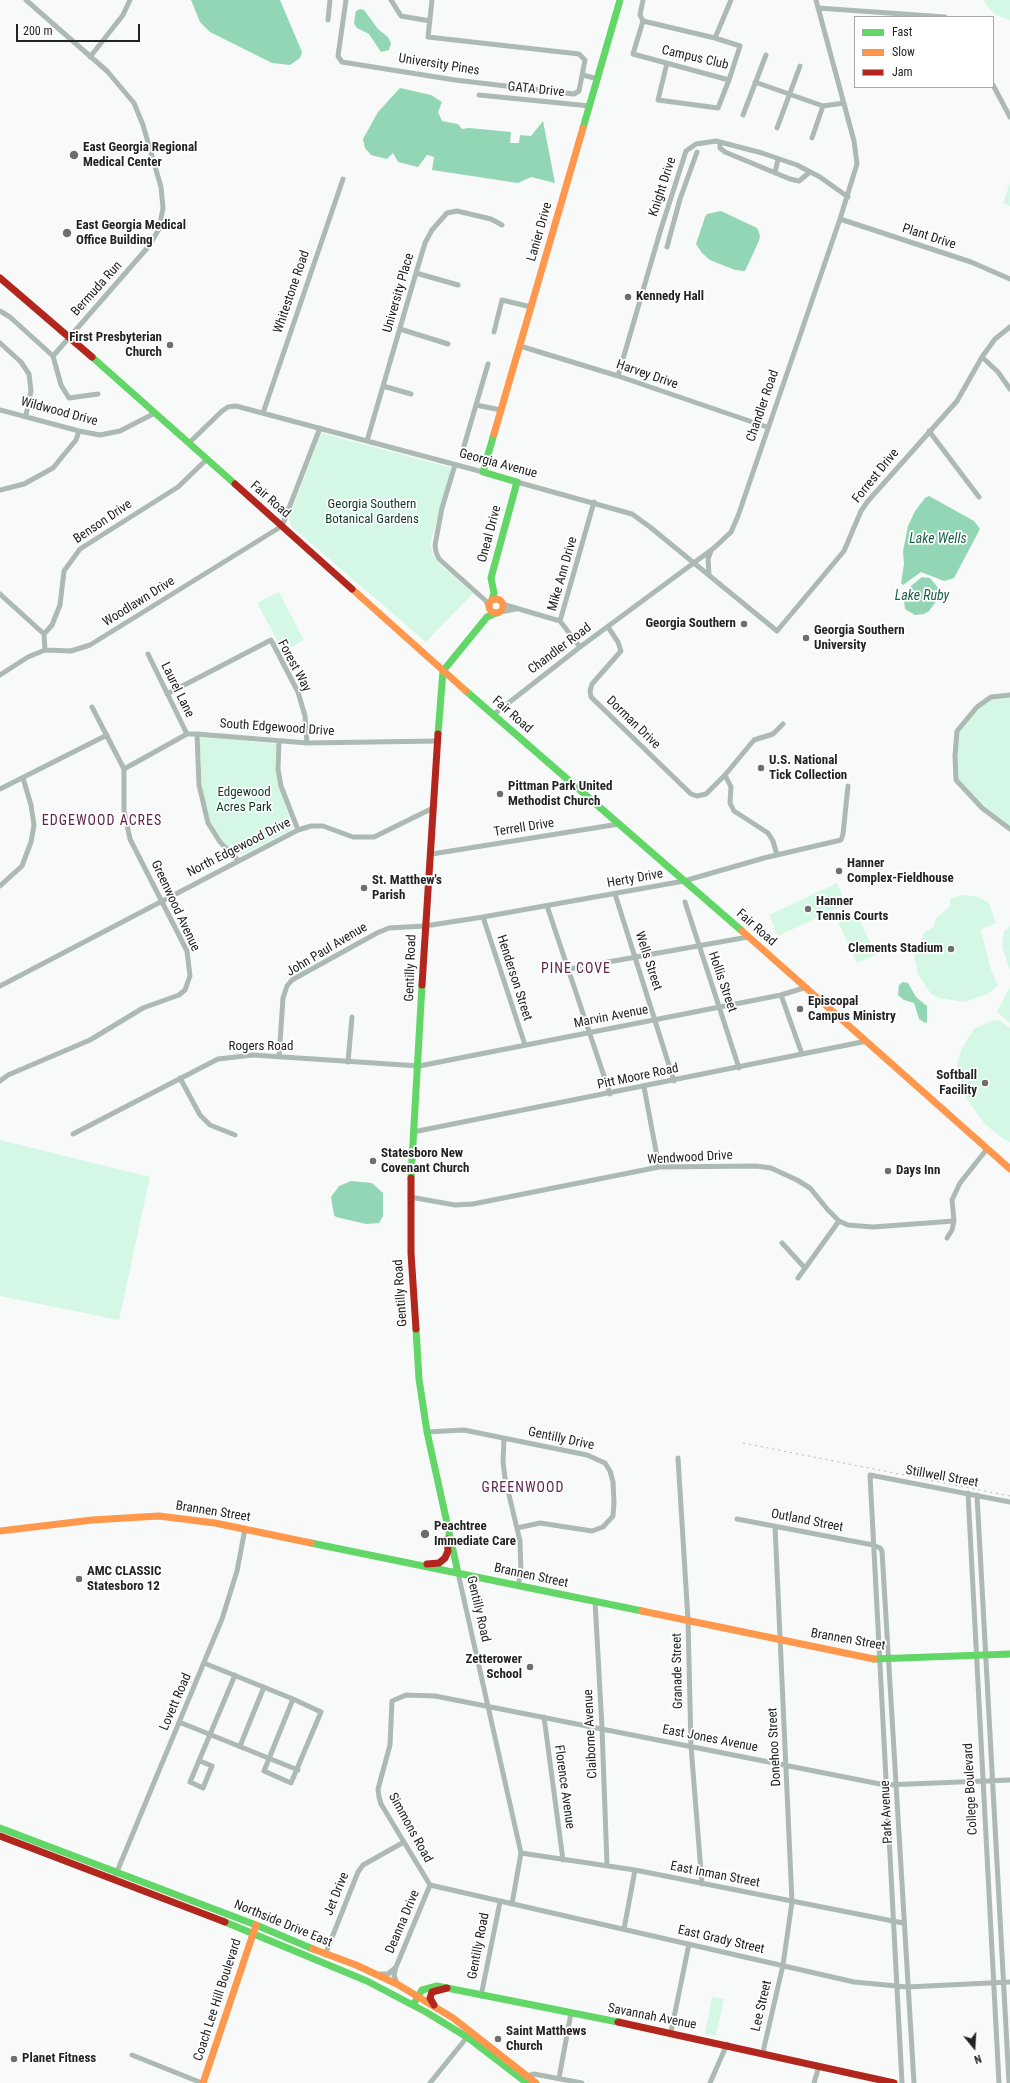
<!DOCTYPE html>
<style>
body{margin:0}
#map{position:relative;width:1010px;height:2083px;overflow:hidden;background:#f8faf9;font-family:"Roboto Condensed",sans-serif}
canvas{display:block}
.legend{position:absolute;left:854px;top:16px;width:140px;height:72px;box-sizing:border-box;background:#fff;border:1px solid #a7a7a7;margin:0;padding:5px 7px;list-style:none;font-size:12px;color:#222322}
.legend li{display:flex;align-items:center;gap:8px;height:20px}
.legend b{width:20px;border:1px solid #a7a7a7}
.north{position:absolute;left:954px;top:2027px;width:40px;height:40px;-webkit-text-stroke:3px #fff;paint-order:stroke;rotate:162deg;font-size:11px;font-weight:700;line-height:16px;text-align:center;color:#222322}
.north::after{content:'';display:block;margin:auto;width:14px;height:18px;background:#222322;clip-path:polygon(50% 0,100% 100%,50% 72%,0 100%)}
.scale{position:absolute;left:16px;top:24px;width:124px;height:18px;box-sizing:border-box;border:2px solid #222322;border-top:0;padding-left:5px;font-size:12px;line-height:14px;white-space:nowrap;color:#222322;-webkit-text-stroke:3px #fff;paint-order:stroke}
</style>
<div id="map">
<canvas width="1010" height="2083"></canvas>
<ul class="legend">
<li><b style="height:5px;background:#63d668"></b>Fast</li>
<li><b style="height:5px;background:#ff974d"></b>Slow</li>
<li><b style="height:5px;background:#b3261e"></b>Jam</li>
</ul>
<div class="north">N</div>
<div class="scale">200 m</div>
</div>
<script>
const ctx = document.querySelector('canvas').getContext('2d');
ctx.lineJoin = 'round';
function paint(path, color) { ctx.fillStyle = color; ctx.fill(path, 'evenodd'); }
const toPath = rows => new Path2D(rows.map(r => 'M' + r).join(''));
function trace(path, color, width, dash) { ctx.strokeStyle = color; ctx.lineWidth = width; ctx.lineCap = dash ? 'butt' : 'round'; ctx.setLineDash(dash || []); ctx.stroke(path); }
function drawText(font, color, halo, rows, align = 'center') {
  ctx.font = font + ' "Roboto Condensed",sans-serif'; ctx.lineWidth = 3.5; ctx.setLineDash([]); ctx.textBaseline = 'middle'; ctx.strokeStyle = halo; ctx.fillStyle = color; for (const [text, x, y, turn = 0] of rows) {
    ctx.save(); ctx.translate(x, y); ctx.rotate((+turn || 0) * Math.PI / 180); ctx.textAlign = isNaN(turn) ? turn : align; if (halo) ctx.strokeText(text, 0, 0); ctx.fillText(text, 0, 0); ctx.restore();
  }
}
paint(toPath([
 [985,0,1010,0,1010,20,995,15,984,2],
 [1010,183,1010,206,1003,203],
 [321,433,452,468,430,544,433,555,437,562,473,593,426,642,292,527,289,518],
 [279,592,304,640,283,651,257,603],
 [1010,695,1010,829,995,818,956,780,955,742,963,722,991,697],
 [204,736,276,744,275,766,278,781,292,826,291,830,244,854,238,854,231,850,217,835,207,814,202,786,199,741,200,737],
 [837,883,846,904,778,936,769,915],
 [962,895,978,897,989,903,996,923,982,929,981,932,991,969,998,986,987,994,965,1002,939,998,931,994,918,974,914,956,924,933,934,926,936,918,950,906,950,899],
 [857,914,876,955,857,963,838,922],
 [1010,926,1010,970,1002,947,1004,931],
 [1010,987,1010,1023,997,1012],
 [1000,1020,1010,1028,1010,1142,1003,1139,985,1124,971,1105,961,1089,957,1062,962,1048,974,1029,991,1021],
 [0,1140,150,1177,119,1320,0,1296],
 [712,1997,724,1999,716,2036,705,2034]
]), '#d4f8e5');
paint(toPath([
 [191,0,280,0,302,52,300,58,290,65,272,63,210,32,200,22],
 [360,9,364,10,378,29,388,37,391,43,389,50,381,52,369,34,357,28,354,24,355,16,356,11],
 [400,88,431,95,442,102,438,112,442,121,458,124,462,129,469,128,511,132,510,143,519,143,520,135,531,136,543,121,555,183,531,177,518,183,432,170,434,157,427,155,418,167,398,162,393,153,387,159,371,155,365,148,363,139,378,112],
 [721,211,757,228,759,232,760,237,758,243,745,271,735,270,710,260,702,253,696,244,705,217,707,214],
 [929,496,974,521,980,529,954,578,944,581,921,572,903,585,901,583,904,564,903,551,908,526,915,511,925,498],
 [922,577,930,578,939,589,940,596,929,611,924,614,915,615,905,609,904,600,911,586],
 [903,982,908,983,916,997,927,1006,927,1022,925,1023,919,1019,914,1003,904,1000,898,995,899,985],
 [351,1181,372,1183,383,1193,383,1216,379,1223,366,1224,336,1217,334,1215,331,1197,339,1186]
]), '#92d6b6');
trace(toPath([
 [26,0,107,71,134,103,143,125,161,187,163,208,159,229,149,246,53,356],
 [346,0,338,56,342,62,455,80,574,94,579,91,585,60,579,54,428,37,432,0],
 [391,0,401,16,430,21],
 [643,0,640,15,643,21,633,54,729,80,740,46,715,38,731,0],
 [818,8,945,17],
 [328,20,330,0],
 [643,21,715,38],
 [90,57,123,15,130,0],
 [667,63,658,100,718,108,729,80],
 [583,75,598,79],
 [755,82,823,106,844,103],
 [993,85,1010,117],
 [479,95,590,106],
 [743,115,766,55],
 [777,128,800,66],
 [812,138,823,106],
 [720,142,720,148,725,152,790,179,799,181,810,172],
 [775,173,778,159],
 [840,219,971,262,1010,279],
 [667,247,680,199,697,152],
 [416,273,458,285],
 [0,311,10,317,53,356],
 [400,329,448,344],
 [494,332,502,300,531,307],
 [0,343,21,362,29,374,31,391,26,415],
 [520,346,618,376,767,427],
 [53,356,61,385,69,398,98,394],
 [982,357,998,372,1010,389],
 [618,376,660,232,686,151,696,144,716,141,762,153,797,165,820,177,848,197],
 [383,386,411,394],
 [476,405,501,410],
 [0,410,79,431,100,435,120,431,155,413],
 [263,413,343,179],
 [929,431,979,497],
 [367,441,416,273,425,243,432,230,447,213,457,211,491,219,502,225],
 [189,443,222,411,228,407,236,406,483,472],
 [464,446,488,364],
 [455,465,442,508,435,545,436,552,439,559,486,601,489,608],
 [517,482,632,514,650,527,777,631,844,551,861,511,868,501,957,401,982,357,995,339,1010,327],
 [0,490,24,484,53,468,76,440,79,431],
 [709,575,708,559,711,551],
 [0,594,44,634],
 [502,604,560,621],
 [500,612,516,609],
 [560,621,594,502],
 [560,621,580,647],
 [608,627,618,642,621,651,592,684,590,691,591,697,691,794,697,796,706,794,725,775,754,740,773,734,783,724],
 [45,650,44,634,52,625,60,605,64,571,80,549,178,487,206,460],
 [148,654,187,734],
 [0,675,28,657,45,650,71,651,90,645,282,526,320,428],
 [167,694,271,640,298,692,305,716,307,743],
 [1010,695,991,697,977,707,957,731,955,756,956,780,982,808,1010,829],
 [493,715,580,647,714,548,731,532,738,516,840,219,857,164,854,141,816,0],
 [197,734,199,785,208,823,220,842,238,860],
 [279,741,278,769,281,786,298,830],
 [124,769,187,734,197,734,307,743,437,741],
 [725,775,731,787,730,803,734,811,768,833,773,841,777,855],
 [0,789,107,735],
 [432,854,619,824],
 [0,886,22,866,31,842,34,825,31,805,23,778],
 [615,894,674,1081],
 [685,902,739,1068],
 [547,906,610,1094],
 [483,917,525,1045],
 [569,969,748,937],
 [0,986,298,830,311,826,323,826,353,837,374,837,433,808],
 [781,995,802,1054],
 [279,1057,283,998,287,986,292,980,377,933,389,928,425,926,483,917,684,881,764,858,841,840,843,834,848,786],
 [348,1062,352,1017],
 [180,1078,200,1115,210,1125,235,1135],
 [0,1081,8,1075,90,1040,143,1008,179,995,185,990,190,976,187,951,130,839,124,811,124,769,92,707],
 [644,1087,659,1167],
 [413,1132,867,1041],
 [73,1134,218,1059,253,1055,419,1066,781,995,807,987],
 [410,1197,455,1205,473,1204,659,1167,756,1166,771,1168,797,1180,810,1188,828,1210,839,1221,848,1225,873,1227,954,1221],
 [947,1238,952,1230,954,1221,952,1200,960,1183,987,1149],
 [782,1243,804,1267],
 [798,1278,839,1221],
 [427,1432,464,1430,587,1455,605,1463,610,1471,613,1482,614,1502,613,1516,603,1527,592,1531,540,1523,517,1528],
 [504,1439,503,1462,505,1478,520,1541,521,1573,518,1585],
 [678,1458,688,1620,691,1746,702,1884],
 [968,1493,999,2083],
 [977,1495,1009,2083],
 [737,1519,873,1545,880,1548,882,1551,914,2083],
 [458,1573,521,1853,512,1904],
 [595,1601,602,1728,607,1865],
 [204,1663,293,1699,321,1712,291,1783,264,1771,293,1699],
 [544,1717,563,1860],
 [179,1722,298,1770],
 [240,1746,264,1687],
 [200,1761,212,1766,203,1788,190,1782,235,1675],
 [521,1853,635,1870,903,1923],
 [116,1874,222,1619,237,1571,245,1529],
 [430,1885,381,1804,379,1797,378,1789,390,1745,392,1701,406,1695,435,1696,885,1785,1010,1780],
 [430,1885,854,1982,907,1987,1010,1982],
 [624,1929,635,1870],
 [325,1955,358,1872,363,1865,404,1842],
 [380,1974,388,1974,395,1968],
 [397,1984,394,1975,396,1967,430,1885],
 [481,1996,500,1902],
 [671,2032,689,1944],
 [763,2052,783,1965,792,1902,775,1526],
 [132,2055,202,2083],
 [527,2076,534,2074,582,2083],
 [559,2078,571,2013],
 [430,2083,468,2036],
 [710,2083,727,2044],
 [814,2083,819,2066],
 [902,2083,870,1475,1010,1502]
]), '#adb9b3', 5);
trace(toPath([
 [583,128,620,0],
 [92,357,235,484],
 [492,600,494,593,491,578,517,482,483,472,494,434],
 [466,691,742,931],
 [438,734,443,671,487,617,496,613],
 [411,1178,422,985],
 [416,1329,419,1379,427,1432,458,1573],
 [311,1543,642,1611],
 [874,1659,1010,1654],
 [0,1828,256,1925,313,1949],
 [225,1922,367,1981,426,2012,467,2037,527,2083],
 [413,2005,422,1990,437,1986,618,2022]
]), '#63d668', 7);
trace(toPath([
 [494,434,583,128],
 [352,589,466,691],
 '489 606a7 7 0 1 1 14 0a7 7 0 1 1-14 0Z',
 [742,931,1010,1169],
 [0,1531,92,1520,159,1516,215,1523,311,1543],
 [642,1611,874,1659],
 [313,1949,356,1965,397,1984,453,2018,536,2083],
 [203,2083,256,1925]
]), '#ff974d', 7);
trace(toPath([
 [0,278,92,357],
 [235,484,352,589],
 [422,985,438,734],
 [411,1178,411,1253,416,1329],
 [427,1564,439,1563,445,1558,448,1551,447,1539],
 [0,1836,225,1922],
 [434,2005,430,1998,432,1992,447,1988],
 [618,2022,894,2083]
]), '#b3261e', 7);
trace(toPath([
 [743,1443,1010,1496]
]), '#b1b6b4', 1, [2, 4]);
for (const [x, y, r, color] of [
 [74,155,5,"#6d6e6d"],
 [67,233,5,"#6d6e6d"],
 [628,297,4,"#6d6e6d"],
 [170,345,4,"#6d6e6d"],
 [744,624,4,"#6d6e6d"],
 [806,638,4,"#6d6e6d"],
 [761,768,4,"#6d6e6d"],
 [500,794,4,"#6d6e6d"],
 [839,871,4,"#6d6e6d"],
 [364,888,4,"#6d6e6d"],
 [808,909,4,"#6d6e6d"],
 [951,949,4,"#6d6e6d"],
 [800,1009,4,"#6d6e6d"],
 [985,1083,4,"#6d6e6d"],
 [373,1161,4,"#6d6e6d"],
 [888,1171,4,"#6d6e6d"],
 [425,1534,5,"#6d6e6d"],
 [79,1579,4,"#6d6e6d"],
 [530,1667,4,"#6d6e6d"],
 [498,2039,4,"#6d6e6d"],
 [14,2059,4,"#6d6e6d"]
]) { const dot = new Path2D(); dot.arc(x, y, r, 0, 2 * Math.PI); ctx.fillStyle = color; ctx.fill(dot); trace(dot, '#fff', 1.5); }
drawText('13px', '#222322', '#fff', [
 ["Campus Club",695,58,13],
 ["University Pines",439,65,9],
 ["GATA Drive",536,90,6],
 ["Knight Drive",663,187,-72],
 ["Lanier Drive",540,232,-74],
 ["Plant Drive",929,237,18],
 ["Bermuda Run",97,289,-48],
 ["Whitestone Road",292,292,-71],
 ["University Place",399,293,-74],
 ["Harvey Drive",647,375,19],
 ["Chandler Road",763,406,-71],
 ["Wildwood Drive",59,412,15],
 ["Georgia Avenue",498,464,15],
 ["Forrest Drive",876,476,-51],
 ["Fair Road",270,500,41],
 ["Benson Drive",103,522,-34],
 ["Oneal Drive",490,534,-75],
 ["Mike Ann Drive",563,574,-74],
 ["Woodlawn Drive",139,602,-32],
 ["Chandler Road",560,649,-37],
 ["Forest Way",294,666,62],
 ["Laurel Lane",177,690,64],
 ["Fair Road",512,715,41],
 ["Dorman Drive",633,723,44],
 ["South Edgewood Drive",277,728,4],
 ["Terrell Drive",524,828,-9],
 ["North Edgewood Drive",239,848,-27],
 ["Herty Drive",635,879,-10],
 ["Greenwood Avenue",175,906,65],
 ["Fair Road",756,928,41],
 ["John Paul Avenue",327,950,-31],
 ["Wells Street",648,961,72],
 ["Gentilly Road",411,968,-88],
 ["Henderson Street",514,978,72],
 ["Hollis Street",722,982,71],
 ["Marvin Avenue",611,1017,-11],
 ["Rogers Road",261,1047],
 ["Pitt Moore Road",638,1077,-12],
 ["Wendwood Drive",690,1158,-3],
 ["Gentilly Road",401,1293,-94],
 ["Gentilly Drive",561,1439,12],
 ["Stillwell Street",942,1477,10],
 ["Brannen Street",213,1512,9],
 ["Outland Street",807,1521,11],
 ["Brannen Street",531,1576,12],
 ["Gentilly Road",478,1609,77],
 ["Brannen Street",848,1640,10],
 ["Granade Street",678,1671,-91],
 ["Lovett Road",176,1702,-67],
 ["Claiborne Avenue",591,1734,-93],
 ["East Jones Avenue",710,1739,11],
 ["Donehoo Street",775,1747,-93],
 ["Florence Avenue",564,1787,82],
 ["College Boulevard",971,1789,-93],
 ["Park Avenue",887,1812,-93],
 ["Simmons Road",410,1828,61],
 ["East Inman Street",715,1875,11],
 ["Jet Drive",337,1894,-68],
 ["Deanna Drive",403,1922,-67],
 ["Northside Drive East",283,1924,22],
 ["East Grady Street",721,1940,13],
 ["Gentilly Road",479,1946,-79],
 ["Coach Lee Hill Boulevard",218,2000,-72],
 ["Lee Street",762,2006,-77],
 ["Savannah Avenue",652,2017,11]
]);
drawText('bold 13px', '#222322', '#fff', [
 ["East Georgia Regional",83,148],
 ["Medical Center",83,163],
 ["East Georgia Medical",76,226],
 ["Office Building",76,241],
 ["Kennedy Hall",636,297],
 ["First Presbyterian",162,338,"right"],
 ["Church",162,353,"right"],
 ["Georgia Southern",736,624,"right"],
 ["Georgia Southern",814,631],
 ["University",814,646],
 ["U.S. National",769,761],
 ["Tick Collection",769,776],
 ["Pittman Park United",508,787],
 ["Methodist Church",508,802],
 ["Hanner",847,864],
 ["Complex-Fieldhouse",847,879],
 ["St. Matthew's",372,881],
 ["Parish",372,896],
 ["Hanner",816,902],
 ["Tennis Courts",816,917],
 ["Clements Stadium",943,949,"right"],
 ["Episcopal",808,1002],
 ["Campus Ministry",808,1017],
 ["Softball",977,1076,"right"],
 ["Facility",977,1091,"right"],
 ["Statesboro New",381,1154],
 ["Covenant Church",381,1169],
 ["Days Inn",896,1171],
 ["Peachtree",434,1527],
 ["Immediate Care",434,1542],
 ["AMC CLASSIC",87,1572],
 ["Statesboro 12",87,1587],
 ["Zetterower",522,1660,"right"],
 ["School",522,1675,"right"],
 ["Saint Matthews",506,2032],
 ["Church",506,2047],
 ["Planet Fitness",22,2059]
], 'left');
drawText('13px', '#0d3826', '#fff', [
 ["Georgia Southern",372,505],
 ["Botanical Gardens",372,520],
 ["Edgewood",244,793],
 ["Acres Park",244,808]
]);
drawText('italic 14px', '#1b6244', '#fff', [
 ["Lake Wells",938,539],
 ["Lake Ruby",922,596]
]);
ctx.letterSpacing = '1px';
drawText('14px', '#5f244c', '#fff', [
 ["EDGEWOOD ACRES",102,821],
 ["PINE COVE",576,969],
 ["GREENWOOD",523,1488]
]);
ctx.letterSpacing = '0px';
</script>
